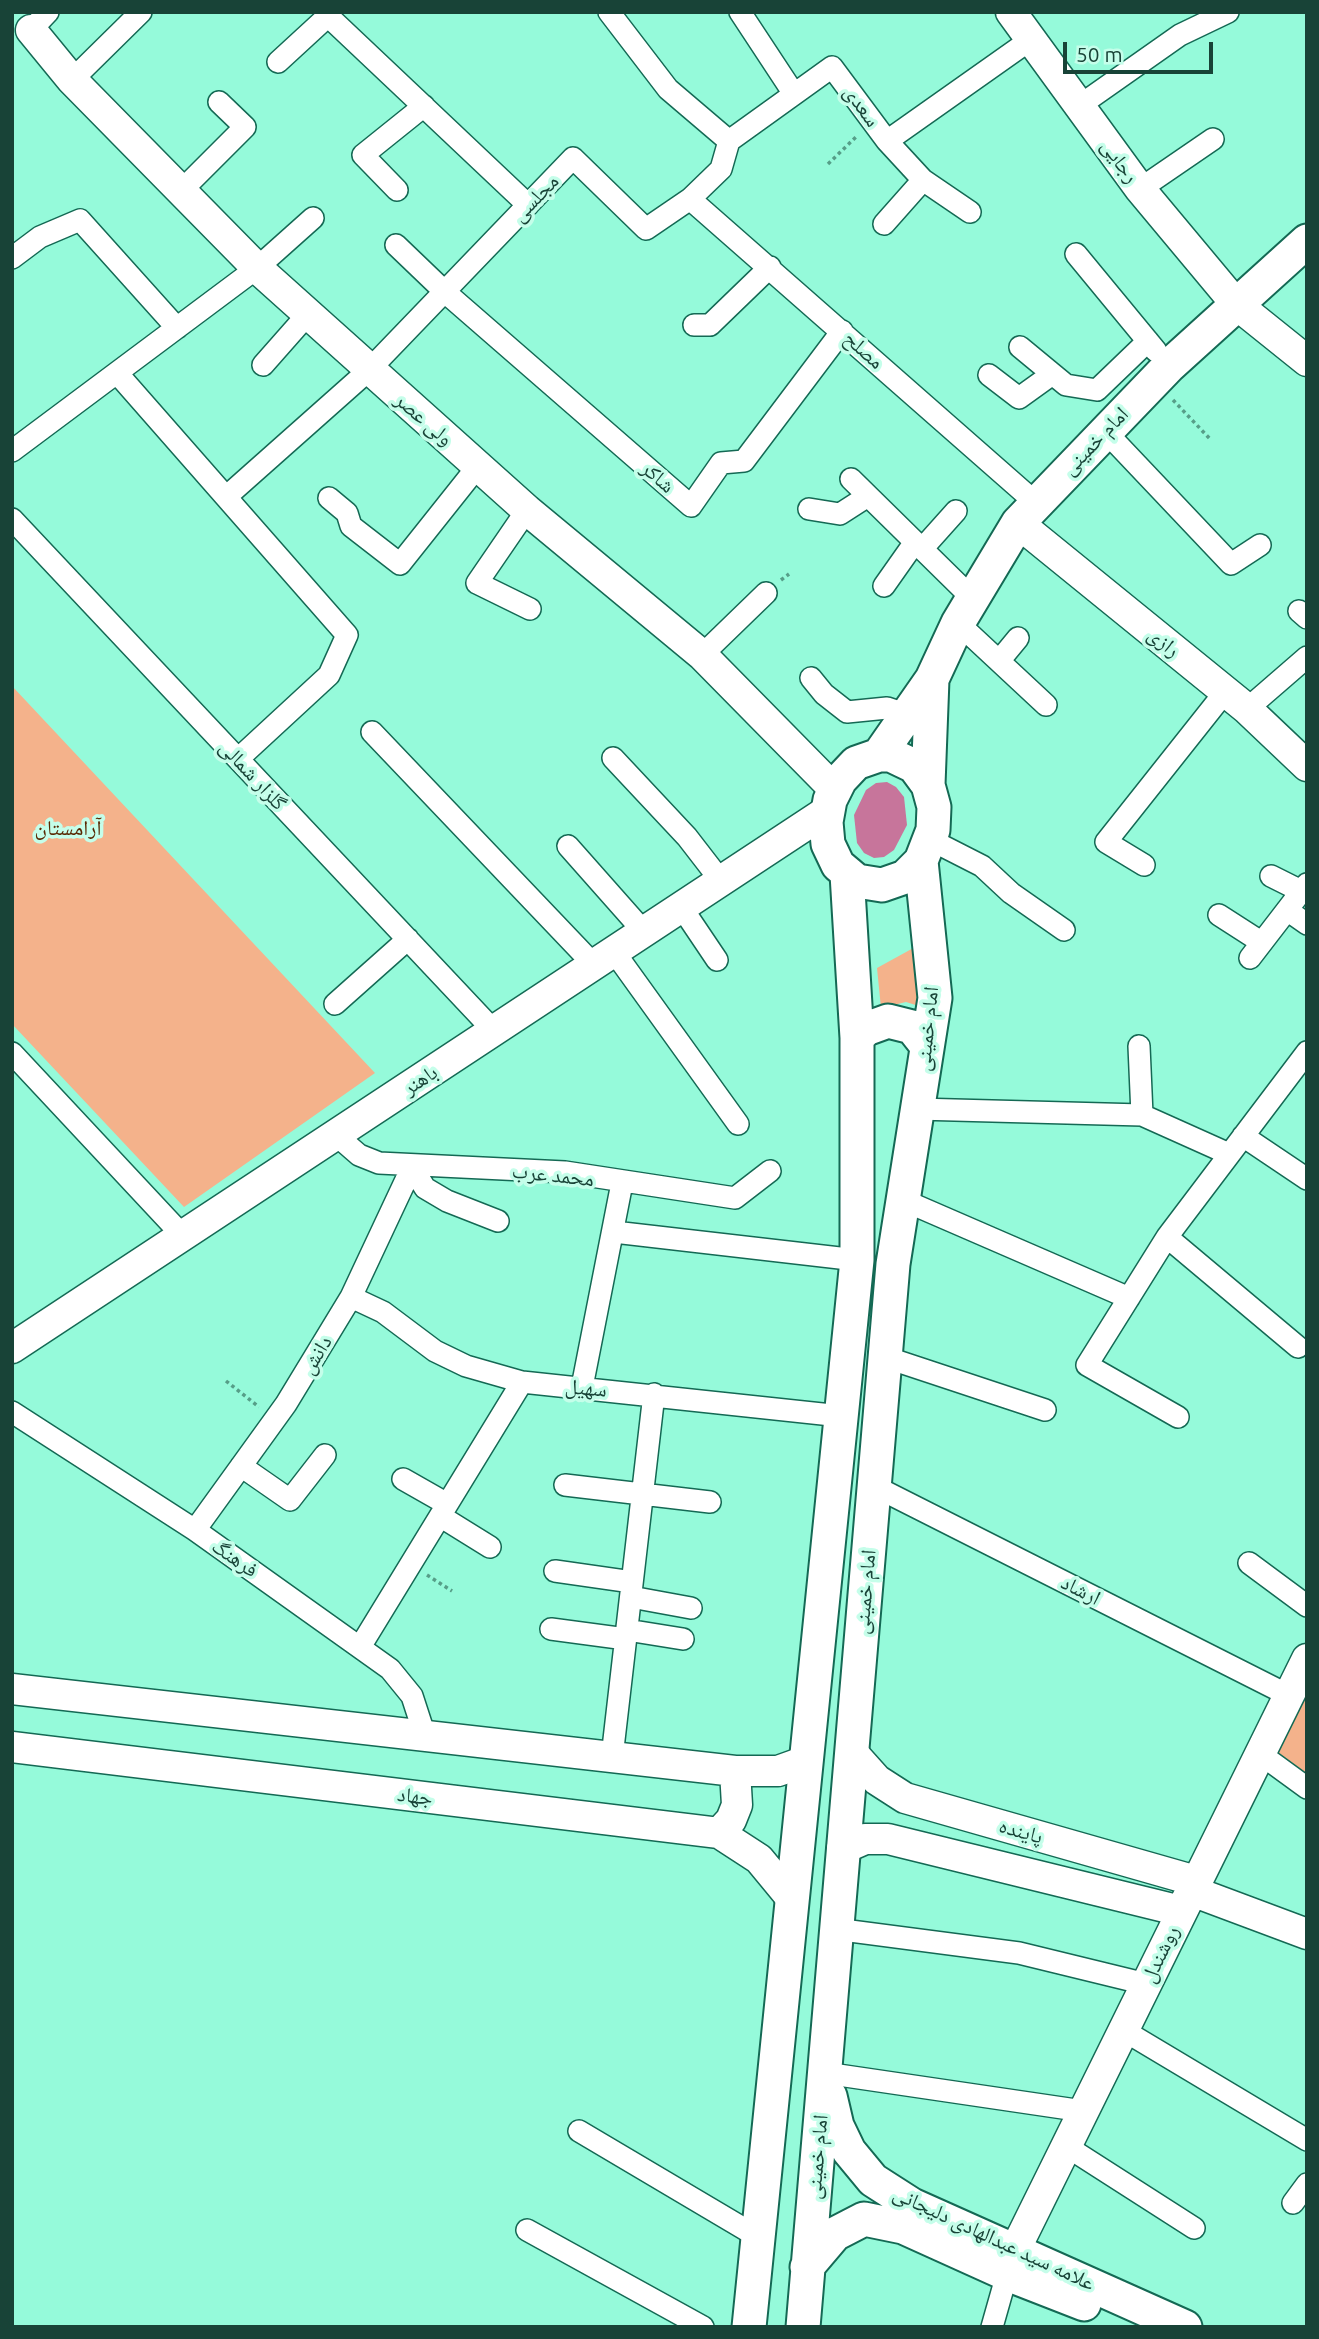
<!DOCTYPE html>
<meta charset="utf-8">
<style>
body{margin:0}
#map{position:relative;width:1319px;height:2339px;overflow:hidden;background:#95fada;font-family:Ubuntu,sans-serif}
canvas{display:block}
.frame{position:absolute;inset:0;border:14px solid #184337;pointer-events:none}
.scale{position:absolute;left:1063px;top:42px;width:150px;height:32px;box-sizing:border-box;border:4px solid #184337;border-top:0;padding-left:9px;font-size:21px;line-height:24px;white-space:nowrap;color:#184337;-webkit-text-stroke:5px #c5feea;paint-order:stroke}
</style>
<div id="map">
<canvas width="1319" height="2339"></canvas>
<div class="frame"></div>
<div class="scale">50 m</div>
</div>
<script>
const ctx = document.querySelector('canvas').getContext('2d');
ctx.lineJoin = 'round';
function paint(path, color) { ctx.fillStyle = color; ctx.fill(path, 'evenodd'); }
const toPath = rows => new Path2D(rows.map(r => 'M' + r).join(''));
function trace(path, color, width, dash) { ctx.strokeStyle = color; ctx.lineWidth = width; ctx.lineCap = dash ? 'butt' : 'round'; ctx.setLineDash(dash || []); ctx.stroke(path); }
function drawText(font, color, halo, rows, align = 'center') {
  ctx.font = font + ' Ubuntu,"Noto Naskh Arabic",sans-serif'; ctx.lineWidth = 7; ctx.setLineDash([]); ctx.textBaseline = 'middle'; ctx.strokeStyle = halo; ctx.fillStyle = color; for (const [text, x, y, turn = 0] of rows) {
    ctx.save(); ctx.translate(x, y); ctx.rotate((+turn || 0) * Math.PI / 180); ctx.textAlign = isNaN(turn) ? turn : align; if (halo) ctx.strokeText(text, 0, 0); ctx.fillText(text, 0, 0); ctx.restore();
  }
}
paint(toPath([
 [12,686,375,1073,184,1207,12,1024],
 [917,946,922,1007,906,1002,881,1008,877,968],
 [1307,1690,1307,1774,1273,1749]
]), '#f4b28b');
paint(toPath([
 [887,782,896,787,904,797,907,825,894,850,884,857,874,858,864,853,857,843,854,815,866,790,876,783]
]), '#c7759b');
const street = toPath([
 [609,12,668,89,729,141],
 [740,12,794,94],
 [31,30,48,12],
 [278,62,328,16,528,205],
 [72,80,141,12],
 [1079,106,1180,35,1228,12],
 [729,141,832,67,887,141,1030,40],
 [887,141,923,180,970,212],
 [1140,189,1213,139],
 [397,190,363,155,424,106],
 [181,191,245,127,219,102],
 [690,199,1036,503],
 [884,224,923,180],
 [396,245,445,292,691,506,721,463,744,461,842,331],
 [1076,254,1156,351],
 [12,258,40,237,80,220,177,328],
 [694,325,710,325,770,267],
 [1020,347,1066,385,1097,390,1148,341],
 [263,365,308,314],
 [117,373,347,635,329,675,238,759],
 [989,375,1019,398,1051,375],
 [1105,431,1231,564,1260,545],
 [12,451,257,268,313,218],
 [851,479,972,598],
 [226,497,369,370,573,158,646,229,690,199,721,169,729,141],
 [329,498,347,513,351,526,400,564,478,466],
 [809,509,840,514,868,496],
 [527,510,477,583,530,609],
 [12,519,494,1031],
 [922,549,956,511],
 [884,586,915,542],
 [1299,611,1307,618],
 [958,623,1046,705],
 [702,655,766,593],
 [999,661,1018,638],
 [811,678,824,694,847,712,887,708,905,714],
 [1247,709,1307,657],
 [372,732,595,966],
 [613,758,687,837,721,881],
 [931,840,982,866,1011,893,1064,930],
 [568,846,645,933],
 [1144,865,1106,842,1225,692],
 [1271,876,1301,891],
 [682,908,717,960],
 [1287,910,1307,924],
 [1219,915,1261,942],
 [615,953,738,1124],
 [1250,958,1307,884],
 [335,1004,408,939],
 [1139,1046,1142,1115],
 [12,1053,183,1236],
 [917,1109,1142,1115,1229,1154],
 [336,1135,359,1155,379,1163,565,1172,735,1198,770,1171],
 [1243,1136,1307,1179],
 [412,1167,425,1188,447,1201,498,1221],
 [903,1200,1129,1298],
 [614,1232,857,1260],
 [1167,1237,1298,1347],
 [351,1297,383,1312,435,1351,466,1366,522,1382,841,1416],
 [885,1357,1045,1410],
 [582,1387,622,1183],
 [12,1412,195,1530,390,1669,412,1696,425,1736],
 [1178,1417,1087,1365,1167,1237,1307,1052],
 [241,1466,290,1500,325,1455],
 [403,1479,447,1504],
 [565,1485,710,1502],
 [874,1486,1288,1695],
 [440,1516,490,1547],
 [195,1530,286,1404,351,1297,412,1167],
 [1249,1563,1307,1606],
 [555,1571,632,1582],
 [631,1597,691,1608],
 [551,1629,626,1639],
 [627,1630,683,1639],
 [360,1647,522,1382],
 [1259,1753,1307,1788],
 [612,1757,654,1394],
 [835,1929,1019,1953,1146,1984],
 [1123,2030,1307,2140],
 [825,2073,1083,2111],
 [579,2131,758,2237],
 [1066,2146,1194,2228],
 [1293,2203,1307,2184],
 [527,2230,703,2327],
 [992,2327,1007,2274]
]);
const secondary = toPath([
 [1011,12,1140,189,1236,304,1307,361],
 [31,30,72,80,257,268,527,510,702,655,834,789],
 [1018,523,1247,709,1307,766],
 [12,1348,827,811],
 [12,1689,735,1771,778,1771,806,1761],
 [12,1747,719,1833,759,1859,792,1899],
 [719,1833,731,1820,737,1805,735,1771],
 [842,1849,865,1839,888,1839,1181,1911,1196,1881,905,1798,877,1780,851,1751],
 [1192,1891,1307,1934],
 [1015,2250,1307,1659]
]);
const primary = toPath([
 [879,755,932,679,958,623,1018,523,1169,366,1307,241],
 [879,755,891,755,914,766,928,785,934,807,933,830,921,861,905,877,882,885,857,881,838,865,828,844,826,822,830,800,840,780,856,763,879,755],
 [928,785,932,679],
 [857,1038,866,1029,888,1021,912,1027,927,1046],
 [830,2096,837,2126,849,2151,873,2180,912,2205,1185,2327],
 [807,2267,835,2234,864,2219,903,2227,1007,2274,1084,2304],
 [749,2327,857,1260,857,1038,847,874],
 [803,2327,893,1264,935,998,921,861]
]);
trace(street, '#146954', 24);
trace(secondary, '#146954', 33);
trace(primary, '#146954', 37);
trace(toPath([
 [828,164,858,135],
 [1173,400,1211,440],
 [781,580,789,574],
 [226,1381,259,1407],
 [427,1575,452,1591]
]), '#569e88', 3.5, [3.5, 3.5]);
trace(street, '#fff', 21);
trace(secondary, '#fff', 30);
trace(primary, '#fff', 33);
drawText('21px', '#184337', '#c5feea', [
 ["سعدی",862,106,54],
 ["رجایی",1120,161,54],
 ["مجلسی",535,198,-46],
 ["مصلح",864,350,42],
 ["ولی عصر",424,419,41],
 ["امام خمینی",1095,441,-46],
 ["شاکر",658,477,41],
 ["رازی",1164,642,39],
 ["گلزار شمالی",253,775,47],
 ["امام خمینی",927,1029,-84],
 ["باهنر",420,1080,-33],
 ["محمد عرب",553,1175,6],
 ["دانش",316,1355,-59],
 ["سهیل",586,1388,5],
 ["فرهنگ",235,1558,35],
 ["ارشاد",1081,1590,27],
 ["امام خمینی",865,1592,-85],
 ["جهاد",415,1796,7],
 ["پاینده",1021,1831,16],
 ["روشندل",1160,1954,-64],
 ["امام خمینی",817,2157,-85],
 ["علامه سید عبدالهادی دلیجانی",994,2238,25]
]);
drawText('21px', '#582802', '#c5feea', [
 ["آرامستان",68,828]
]);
</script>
